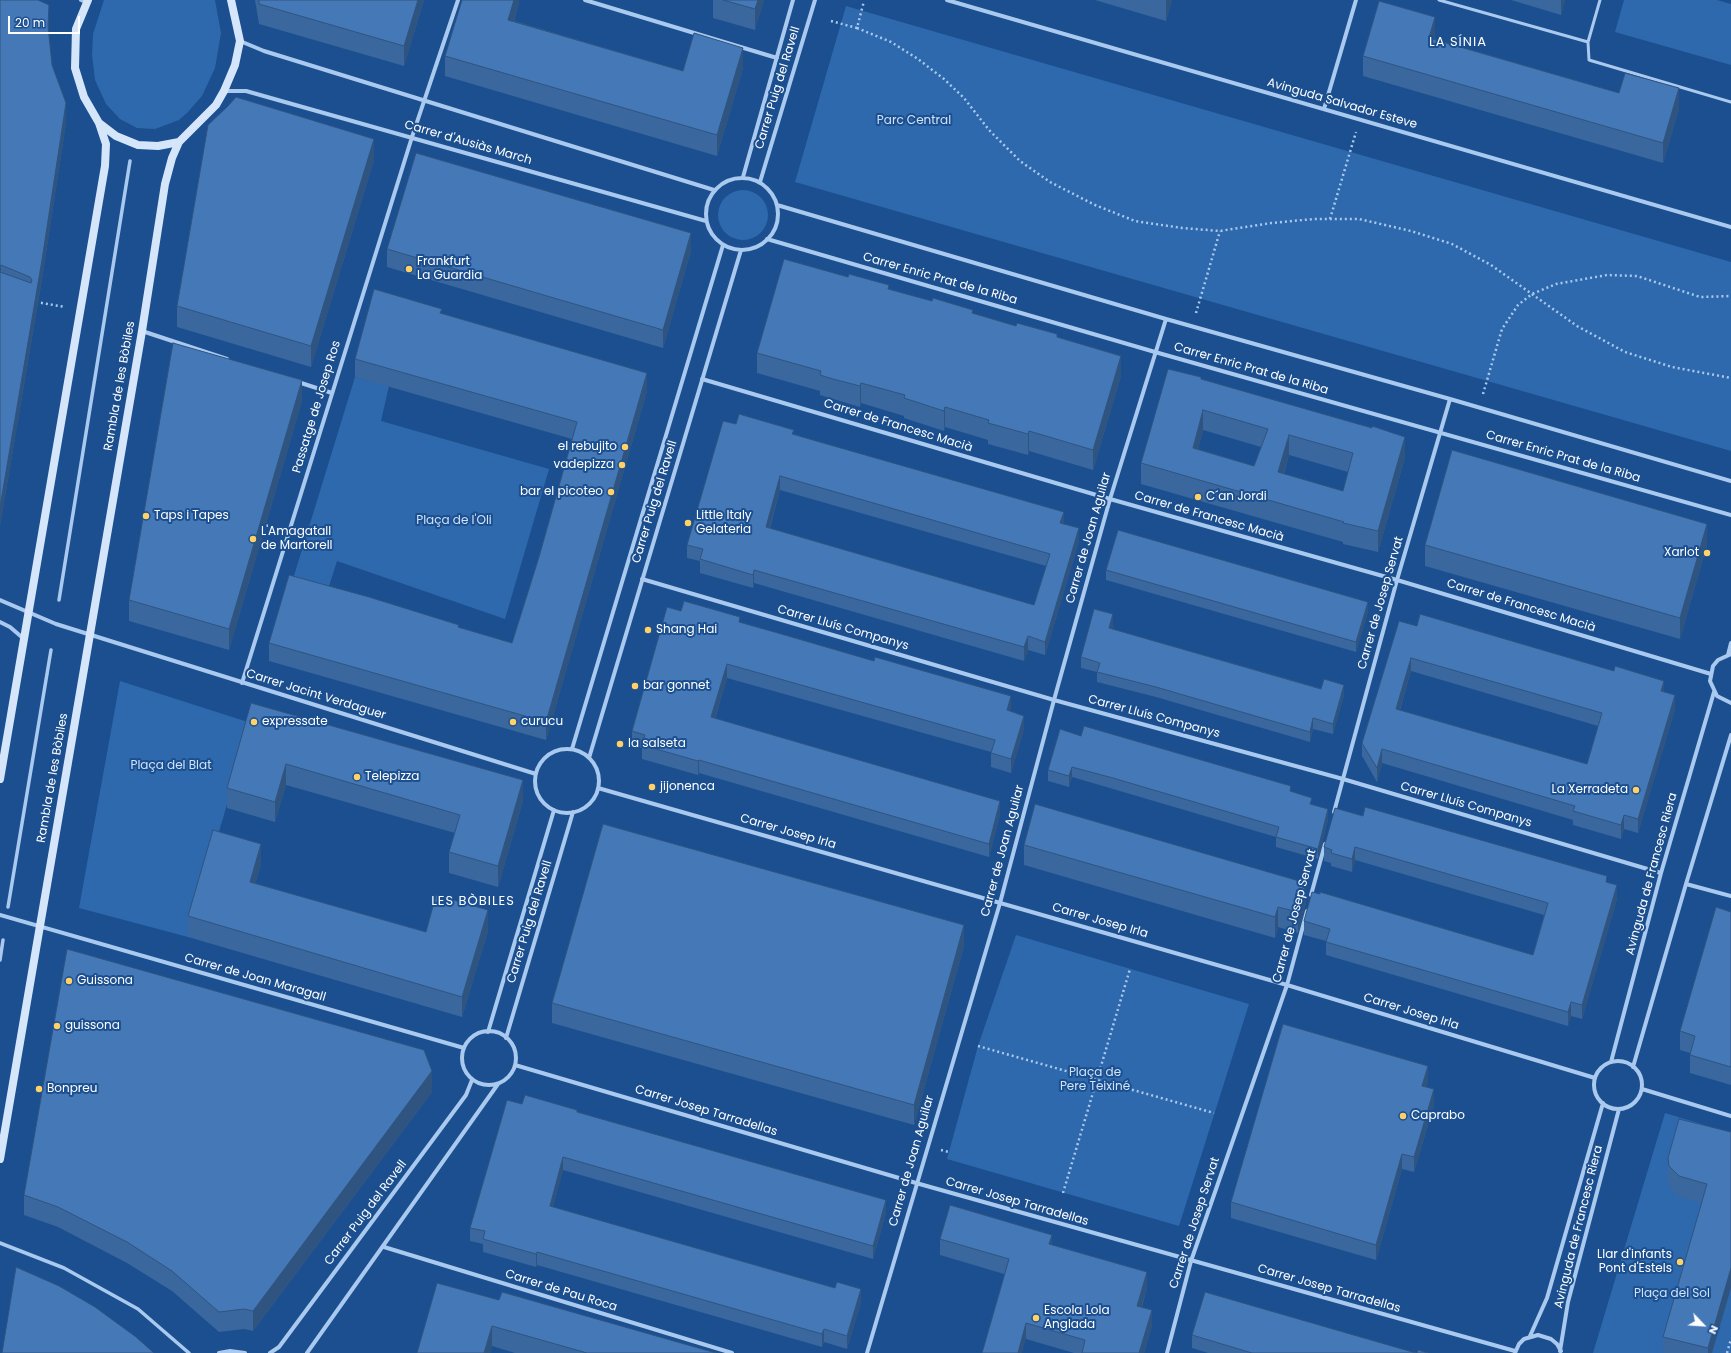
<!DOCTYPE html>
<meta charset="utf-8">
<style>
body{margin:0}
#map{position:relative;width:1731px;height:1353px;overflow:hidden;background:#1b4f8f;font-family:Poppins,sans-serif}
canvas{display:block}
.north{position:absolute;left:1683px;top:1305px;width:40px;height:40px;-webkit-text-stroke:3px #1b4f8f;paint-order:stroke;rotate:115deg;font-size:11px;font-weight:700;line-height:16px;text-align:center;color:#fff}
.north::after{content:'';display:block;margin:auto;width:14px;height:18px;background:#fff;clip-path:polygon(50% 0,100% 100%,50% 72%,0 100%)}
.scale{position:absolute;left:8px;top:16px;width:72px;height:18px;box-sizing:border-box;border:2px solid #fff;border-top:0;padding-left:5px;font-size:12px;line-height:14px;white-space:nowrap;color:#fff;-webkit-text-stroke:3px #1b4f8f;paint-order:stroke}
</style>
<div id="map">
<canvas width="1731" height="1353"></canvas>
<div class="north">N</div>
<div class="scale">20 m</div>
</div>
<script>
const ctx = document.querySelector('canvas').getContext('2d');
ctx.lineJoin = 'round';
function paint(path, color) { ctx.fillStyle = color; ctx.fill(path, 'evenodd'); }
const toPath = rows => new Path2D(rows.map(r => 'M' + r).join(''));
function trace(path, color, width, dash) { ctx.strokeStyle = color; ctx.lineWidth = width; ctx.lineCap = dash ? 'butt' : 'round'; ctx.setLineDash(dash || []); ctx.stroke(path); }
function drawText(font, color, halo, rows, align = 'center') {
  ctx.font = font + ' Poppins,sans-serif'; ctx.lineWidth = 4; ctx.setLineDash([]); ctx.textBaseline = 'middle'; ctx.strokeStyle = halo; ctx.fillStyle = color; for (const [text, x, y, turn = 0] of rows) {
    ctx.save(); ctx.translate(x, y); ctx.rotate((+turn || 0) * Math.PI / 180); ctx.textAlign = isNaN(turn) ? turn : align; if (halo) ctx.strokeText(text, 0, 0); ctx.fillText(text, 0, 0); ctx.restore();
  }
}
paint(toPath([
 [104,0,215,0,221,33,215,68,202,96,187,113,179,120,155,129,137,128,120,119,106,104,95,80,92,55,93,34],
 [1624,0,1717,0,1731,4,1731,65,1615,32],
 [846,6,1731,262,1731,451,795,182],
 '718 215a25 25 0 1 1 50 0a25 25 0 1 1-50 0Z',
 [355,377,389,386,381,421,549,469,505,619,337,561,324,602,289,592],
 [120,681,251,723,188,937,79,908],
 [1016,935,1249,1004,1179,1226,947,1159,978,1046],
 [1665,1113,1731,1133,1731,1353,1593,1353]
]), '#2e69ad');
trace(toPath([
 [831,21,857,28,864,1],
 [857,28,891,42,918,59,944,79,964,98,989,130,1020,161,1050,182,1095,205,1135,221,1182,228,1220,231,1271,223,1314,219,1359,219,1411,231,1452,244,1491,265,1577,326,1625,352,1672,367,1731,378],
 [1330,219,1356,132],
 [36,302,65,307],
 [1196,313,1220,231],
 [1483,394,1502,329,1518,305,1532,294,1556,284,1607,275,1637,276,1700,297,1731,296],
 [978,1046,1214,1113],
 [941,1150,949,1152],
 [1063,1193,1130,969],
 [1727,1353,1731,1339]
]), '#a9c9ee', 2.5, [2, 3]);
trace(toPath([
 [1439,0,1588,42,1589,60,1731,102],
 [1588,42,1600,0]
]), '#a9c9ee', 3);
trace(toPath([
 [59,600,130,161],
 [8,907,51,650],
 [0,960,3,940],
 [0,1243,64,1268,138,1309,189,1353]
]), '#a9c9ee', 3.5);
trace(toPath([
 [81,0,86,2],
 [585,0,777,58],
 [947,0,1731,227],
 [240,41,264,51,714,190],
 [224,91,246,91,706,221],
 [1324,109,1356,0],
 [743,177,793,0],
 '706 214a36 36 0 1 1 72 0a36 36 0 1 1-72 0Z',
 [760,182,815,0],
 [777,205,1166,319,1450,399,1731,481],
 [767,239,1155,352,1731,515],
 [142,331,227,359],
 [702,379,1110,499,1397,580,1711,674],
 [298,382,332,393],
 [642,579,1054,700,1343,779,1661,873],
 [0,600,56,624,536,774],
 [0,622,10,627,24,639],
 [1731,654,1718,660,1713,666,1710,681,1717,696,1731,703],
 [1728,655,1731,643],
 [242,683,412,137,458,0],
 [572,749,723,245],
 '535 781a32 32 0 1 1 64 0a32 32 0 1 1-64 0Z',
 [589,758,741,250],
 [598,788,1287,985,1595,1078],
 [1334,812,1397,580,1450,399],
 [1686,884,1731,896],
 [1311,895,1325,844],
 [0,915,464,1048],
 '462 1058a27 27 0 1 1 54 0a27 27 0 1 1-54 0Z',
 [488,1032,554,810],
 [506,1038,573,812],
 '1594 1085a24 24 0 1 1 48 0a24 24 0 1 1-48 0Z',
 [1611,1062,1661,873,1714,692],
 [515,1065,916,1183,1515,1351],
 [1633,1067,1686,884,1731,735],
 [1642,1089,1731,1116],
 [384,1247,732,1353],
 [1530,1336,1547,1298,1603,1103],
 [1560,1351,1568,1302,1619,1109],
 [219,1353,230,1351,245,1353],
 [270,1353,279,1347,466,1095,472,1080],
 [307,1353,498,1084],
 [867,1353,1000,903,1054,700,1110,499,1166,319],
 [1167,1353,1191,1261,1287,985,1307,911],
 [1515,1353,1519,1344,1524,1339,1538,1335,1551,1339,1557,1344,1561,1351]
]), '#a9c9ee', 4);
trace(toPath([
 [88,0,76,29,75,68,84,97,99,123,116,136,138,145,158,146,179,142,216,105,224,91,235,65,240,41,231,0],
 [0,779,105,166,106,144,99,123],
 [0,1159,142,331,165,184,172,158,179,142]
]), '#d6e6fa', 8);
paint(toPath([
 [0,0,49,25,49,34,52,65,66,123,42,279,0,526],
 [255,0,424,0,404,66,259,24],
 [519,0,519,3,514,21,683,71,743,68,717,156,445,76,445,56],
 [713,0,764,0,755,30,713,18],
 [1095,0,1172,0,1166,21],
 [1511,0,1565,0,1561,15],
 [1435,37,1434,39,1619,93,1679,109,1663,163,1363,76,1363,56],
 [374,160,311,367,177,327,177,306],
 [387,249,691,251,663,348,387,267],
 [889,289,1057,338,1121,376,1093,470,1029,451,1028,455,988,444,988,440,945,427,944,431,904,418,904,416,861,403,860,407,820,395,820,391,757,373,757,353],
 [442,314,647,391,546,740,269,661,269,643,459,628,512,643,539,557,572,439,355,377,355,359],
 [1201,379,1405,458,1378,552,1343,544,1343,542,1141,484,1141,463],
 [1203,430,1261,447,1254,466,1198,449],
 [1289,455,1348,472,1343,491,1284,474],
 [302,401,229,650,129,621,129,600],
 [736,424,794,434,1064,524,1079,541,1045,655,1028,650,1024,661,754,583,753,588,700,573,700,561,687,558,687,545],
 [780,490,1046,566,1034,605,770,528],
 [1425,545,1707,545,1680,639,1425,566],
 [1106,570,1368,612,1356,652,1106,580],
 [681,611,740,622,1011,710,1010,711,1024,729,1011,773,991,767,991,752,727,678,715,719,1000,815,989,857,699,773,698,775,642,759,642,748,632,744,632,731],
 [1113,625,1112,629,1344,695,1333,734,1313,729,1310,742,1156,697,1097,682,1097,672,1081,668,1081,657],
 [1417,626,1664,692,1675,709,1638,833,1624,829,1621,839,1573,825,1573,820,1382,763,1377,782,1362,756,1362,743],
 [1411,671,1598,726,1587,764,1400,710],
 [251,703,523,801,498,887,449,873,449,852,455,833,286,785,275,822,227,808,227,788],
 [1081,736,1291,791,1312,804,1328,820,1318,859,1276,847,1276,837,1113,789,1072,777,1069,787,1048,781,1048,770],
 [1363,816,1607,882,1617,899,1582,1019,1571,1016,1568,1026,1326,955,1326,941,1304,935,1304,921,1533,955,1544,915,1355,860,1352,872,1331,866,1331,863,1324,861,1324,847],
 [1024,845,1306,903,1298,933,1278,927,1275,938,1024,865],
 [261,865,255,884,426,932,488,931,462,1017,188,937,188,916],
 [1731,912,1731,1085,1690,1073,1690,1053,1680,1050,1680,1031],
 [964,946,914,1125,552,1023,552,1003],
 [1428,1081,1426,1087,1434,1105,1414,1172,1402,1169,1376,1260,1231,1218,1231,1202],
 [432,1092,253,1331,244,1329,219,1332,172,1291,127,1263,58,1227,24,1215,24,1195],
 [522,1104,577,1112,886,1213,873,1259,563,1170,553,1207,861,1302,847,1349,824,1342,822,1347,537,1265,536,1267,483,1252,483,1244,470,1241,470,1228],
 [1731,1132,1731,1288,1712,1353,1663,1353,1663,1337,1702,1203,1679,1197,1669,1186,1668,1178,1668,1158],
 [940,1239,1052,1245,1147,1288,1142,1307,1152,1326,1144,1353,1074,1353,1026,1339,1004,1274,940,1255],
 [499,1300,716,1353,515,1353,492,1346,490,1353,417,1353],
 [1192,1335,1416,1353,1208,1353,1192,1348]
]), '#3a679d');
paint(toPath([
 [418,0,424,0,404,66,404,46],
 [514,0,519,0,519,3,508,40,508,20],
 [758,0,764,0,755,30,755,9],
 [1166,0,1172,0,1166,21],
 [1561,0,1565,0,1561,15],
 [49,5,49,25,48,45,48,26],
 [1435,17,1435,37,1429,58,1429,38],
 [743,48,743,68,717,156,717,135],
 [1679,88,1679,109,1663,163,1663,143],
 [66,103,66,123,42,279,0,526,0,507],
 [374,139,374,160,311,367,311,346],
 [691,233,691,251,663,348,663,330],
 [1,265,1,285,0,285,0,266],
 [1121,356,1121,376,1093,470,1093,450],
 [647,373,647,391,546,740,546,722],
 [302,380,302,401,229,650,229,629],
 [861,383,861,403,860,407,860,386],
 [945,407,945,427,944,431,944,411],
 [1203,410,1203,430,1193,468,1193,448],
 [1029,431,1029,451,1028,455,1028,434],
 [1289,435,1289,455,1278,493,1278,472],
 [1405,437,1405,458,1378,552,1378,531],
 [780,476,780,490,766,540,766,527],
 [1064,512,1064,525,1060,523],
 [1707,524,1707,545,1680,639,1680,618],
 [1079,528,1079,541,1045,655,1045,642],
 [754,570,754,583,753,588,753,575],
 [1368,602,1368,612,1356,652,1356,642],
 [1113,614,1113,625,1109,639,1109,628],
 [1028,636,1028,650,1024,661,1024,647],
 [1411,658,1411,671,1396,722,1396,709],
 [727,664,727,678,711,731,711,717],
 [1664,681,1664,694,1661,691],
 [1344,685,1344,695,1333,734,1333,724],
 [1675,695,1675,709,1638,833,1638,819],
 [1011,696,1011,710,1007,724,1007,710],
 [1024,716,1024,729,1011,773,1011,759],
 [1313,718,1313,729,1310,742,1310,732],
 [1382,749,1382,763,1377,782,1377,768],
 [699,760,699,773,698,775,698,761],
 [286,764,286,785,275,822,275,802],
 [1072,767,1072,777,1069,787,1069,776],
 [523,780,523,801,498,887,498,866],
 [1000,801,1000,815,989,857,989,844],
 [1328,809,1328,820,1318,859,1318,849],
 [1624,815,1624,829,1621,839,1621,825],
 [261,844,261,865,250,902,250,882],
 [1355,847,1355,860,1352,872,1352,859],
 [1306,883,1306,903,1298,933,1298,912],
 [1617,885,1617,899,1582,1019,1582,1005],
 [1278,907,1278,927,1275,938,1275,917],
 [488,910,488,931,462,1017,462,997],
 [964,925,964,946,914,1125,914,1105],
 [1571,1002,1571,1016,1568,1026,1568,1012],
 [1428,1066,1428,1081,1422,1101,1422,1086],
 [432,1071,432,1092,253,1331,253,1311],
 [1434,1089,1434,1105,1414,1172,1414,1157],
 [1402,1154,1402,1169,1376,1260,1376,1245],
 [563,1157,563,1170,550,1219,550,1206],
 [886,1200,886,1213,873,1259,873,1246],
 [1052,1235,1052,1251,1049,1244],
 [537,1252,537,1265,536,1267,536,1254],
 [1731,1268,1731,1288,1712,1353,1708,1353,1708,1348],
 [1147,1272,1147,1288,1137,1322,1137,1306],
 [861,1289,861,1302,847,1349,847,1336],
 [1152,1310,1152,1326,1144,1353,1139,1353],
 [1026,1323,1026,1339,1022,1353,1018,1353],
 [492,1326,492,1346,490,1353,484,1353],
 [824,1329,824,1342,822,1347,822,1334]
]), '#305480');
const building = toPath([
 [0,0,38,0,49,5,48,26,52,65,66,103,42,260,0,507,0,272,31,283,32,280,30,277,1,265,0,266,0,0],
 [259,0,418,0,404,46,259,4,259,0],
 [462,0,514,0,508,20,683,71,694,33,743,48,717,135,445,56,462,0],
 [723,0,758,0,755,9,723,0],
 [1379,1,1435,17,1429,38,1619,93,1625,73,1679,88,1663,143,1363,56,1379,1],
 [236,97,374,139,311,346,177,306,208,125,228,106,236,97],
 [416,153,691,233,663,330,387,249,416,153],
 [784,259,848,277,849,274,889,285,888,289,932,301,933,298,973,310,972,313,1016,326,1017,323,1057,334,1057,337,1121,356,1093,450,1029,431,1028,434,988,423,989,420,945,407,944,411,904,398,905,395,861,383,860,386,833,379,820,375,821,371,757,353,784,259],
 [374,289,442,309,440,313,647,373,546,722,269,643,289,575,369,597,459,625,458,627,512,643,539,557,577,422,355,359,374,289],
 [173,343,302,380,229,629,129,600,173,343],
 [1168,369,1201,377,1201,379,1372,428,1372,426,1405,437,1378,531,1343,523,1344,522,1141,463,1168,369],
 [1203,410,1268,429,1254,466,1193,448,1203,410],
 [1289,435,1353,453,1343,491,1278,472,1289,435],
 [739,414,794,430,792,434,1064,512,1060,523,1079,528,1045,642,1028,636,1024,647,754,570,753,575,700,559,703,549,687,545,723,421,736,424,739,414],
 [780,476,1050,554,1034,605,766,527,780,476],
 [1452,450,1707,524,1680,618,1425,545,1452,450],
 [1118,530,1368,602,1356,642,1106,570,1118,530],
 [684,601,740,617,739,622,778,633,874,661,875,657,1011,696,1007,710,1024,716,1011,759,991,753,995,740,727,664,711,717,1000,801,989,844,699,760,698,761,642,745,645,735,632,731,667,607,681,611,684,601],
 [1094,609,1113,614,1109,628,1321,689,1324,679,1344,685,1333,724,1313,718,1310,732,1156,687,1097,672,1100,663,1081,657,1094,609],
 [1420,614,1614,671,1615,666,1664,681,1661,691,1675,695,1638,819,1624,815,1621,825,1573,811,1575,806,1382,749,1377,768,1362,743,1399,621,1417,626,1420,614],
 [1411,658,1602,713,1587,764,1396,709,1411,658],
 [251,703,523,780,498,866,449,852,460,815,286,764,275,802,227,788,251,703],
 [1084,726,1291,786,1290,791,1312,798,1310,804,1328,809,1318,849,1276,837,1279,827,1113,778,1072,767,1069,776,1048,770,1060,729,1081,736,1084,726],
 [1035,804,1306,883,1298,912,1278,907,1275,917,1024,845,1035,804],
 [1365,807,1607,876,1606,882,1617,885,1582,1005,1571,1002,1568,1012,1326,942,1330,929,1304,921,1312,892,1320,894,1320,892,1533,955,1548,903,1355,847,1352,859,1331,853,1332,850,1324,847,1335,808,1363,816,1365,807],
 [603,824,964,925,914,1105,552,1003,603,824],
 [213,830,261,844,250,882,426,932,436,895,488,910,462,997,188,916,213,830],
 [1716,907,1731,912,1731,1067,1690,1055,1695,1036,1680,1031,1716,907],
 [67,949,424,1050,432,1071,253,1311,244,1309,219,1312,172,1271,127,1242,58,1207,24,1195,67,949],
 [1283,1024,1428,1066,1422,1086,1434,1089,1414,1157,1402,1154,1376,1245,1231,1202,1283,1024],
 [525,1095,577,1110,577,1112,886,1200,873,1246,563,1157,550,1206,835,1288,837,1282,861,1289,847,1336,824,1329,822,1334,537,1252,536,1254,483,1239,485,1231,470,1228,507,1100,522,1104,525,1095],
 [1679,1119,1731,1132,1731,1268,1708,1348,1663,1337,1707,1184,1679,1176,1669,1166,1668,1158,1679,1119],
 [950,1205,1052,1235,1049,1244,1147,1272,1137,1306,1152,1310,1139,1353,1082,1353,1085,1340,1026,1323,1018,1353,982,1353,1009,1259,940,1239,950,1205],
 [16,1267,59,1286,95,1307,136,1337,154,1353,2,1353,16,1267],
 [437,1283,499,1300,502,1292,716,1353,587,1353,492,1326,484,1353,417,1353,437,1283],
 [1205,1292,1416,1353,1252,1353,1192,1335,1205,1292],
 [1418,1350,1428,1353,1417,1353,1418,1350]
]);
paint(building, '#4478b7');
trace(building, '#305480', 1);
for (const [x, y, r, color] of [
 [409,269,4,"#ffd166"],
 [625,447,4,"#ffd166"],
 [622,465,4,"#ffd166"],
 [611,492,4,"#ffd166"],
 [1198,497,4,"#ffd166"],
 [146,516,4,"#ffd166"],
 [688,523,4,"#ffd166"],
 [253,539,4,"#ffd166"],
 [1707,553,4,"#ffd166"],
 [648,630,4,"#ffd166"],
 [635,686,4,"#ffd166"],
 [254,722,4,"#ffd166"],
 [513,722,4,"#ffd166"],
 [620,744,4,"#ffd166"],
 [357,777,4,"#ffd166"],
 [652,787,4,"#ffd166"],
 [1636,790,4,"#ffd166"],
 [69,981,4,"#ffd166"],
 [57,1026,4,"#ffd166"],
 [39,1089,4,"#ffd166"],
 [1403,1116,4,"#ffd166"],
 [1680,1262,4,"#ffd166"],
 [1036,1318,4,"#ffd166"]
]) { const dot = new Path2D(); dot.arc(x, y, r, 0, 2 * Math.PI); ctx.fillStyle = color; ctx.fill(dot); trace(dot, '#1b4f8f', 1.5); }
drawText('12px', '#fff', '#1b4f8f', [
 ["Carrer Puig del Ravell",778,88,-73],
 ["Avinguda Salvador Esteve",1342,104,16],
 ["Carrer d'Ausiàs March",468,143,16],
 ["Carrer Enric Prat de la Riba",940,279,16],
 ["Carrer Enric Prat de la Riba",1251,369,16],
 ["Rambla de les Bòbiles",120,386,-80],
 ["Passatge de Josep Ros",317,407,-73],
 ["Carrer de Francesc Macià",898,426,17],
 ["Carrer Enric Prat de la Riba",1563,457,16],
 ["Carrer Puig del Ravell",655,502,-73],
 ["Carrer de Francesc Macià",1209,517,16],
 ["Carrer de Joan Aguilar",1089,538,-74],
 ["Carrer de Josep Servat",1381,603,-74],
 ["Carrer de Francesc Macià",1521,606,17],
 ["Carrer Lluís Companys",843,628,16],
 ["Carrer Jacint Verdaguer",316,695,17],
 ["Carrer Lluís Companys",1154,717,15],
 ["Rambla de les Bòbiles",53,778,-80],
 ["Carrer Lluís Companys",1466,805,16],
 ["Carrer Josep Irla",788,832,16],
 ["Carrer de Joan Aguilar",1003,851,-75],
 ["Avinguda de Francesc Riera",1652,874,-75],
 ["Carrer de Josep Servat",1295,916,-75],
 ["Carrer Josep Irla",1100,921,16],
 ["Carrer Puig del Ravell",530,922,-73],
 ["Carrer de Joan Maragall",255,978,16],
 ["Carrer Josep Irla",1411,1012,17],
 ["Carrer Josep Tarradellas",706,1111,17],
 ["Carrer de Joan Aguilar",912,1161,-74],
 ["Carrer Josep Tarradellas",1017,1202,16],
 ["Carrer Puig del Ravell",366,1213,-53],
 ["Carrer de Josep Servat",1195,1223,-72],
 ["Avinguda de Francesc Riera",1579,1227,-76],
 ["Carrer Josep Tarradellas",1329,1289,16],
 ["Carrer de Pau Roca",561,1291,17]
]);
drawText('12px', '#cfe3fa', '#1b4f8f', [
 ["Parc Central",914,121],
 ["Plaça de l'Oli",454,521],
 ["Plaça del Blat",171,766],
 ["Plaça de",1095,1073],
 ["Pere Teixiné",1095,1087],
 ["Plaça del Sol",1672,1294]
]);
drawText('12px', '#fff', '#1b4f8f', [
 ["Frankfurt",417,262],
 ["La Guardia",417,276],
 ["el rebujito",617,447,"right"],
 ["vadepizza",614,465,"right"],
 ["bar el picoteo",603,492,"right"],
 ["C´an Jordi",1206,497],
 ["Taps i Tapes",154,516],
 ["Little Italy",696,516],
 ["Gelateria",696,530],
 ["L'Amagatall",261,532],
 ["de Martorell",261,546],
 ["Xarlot",1699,553,"right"],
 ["Shang Hai",656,630],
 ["bar gonnet",643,686],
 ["expressate",262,722],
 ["curucu",521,722],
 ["la salseta",628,744],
 ["Telepizza",365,777],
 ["jijonenca",660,787],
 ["La Xerradeta",1628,790,"right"],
 ["Guissona",77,981],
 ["guissona",65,1026],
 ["Bonpreu",47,1089],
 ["Caprabo",1411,1116],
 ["Llar d'infants",1672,1255,"right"],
 ["Pont d'Estels",1672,1269,"right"],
 ["Escola Lola",1044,1311],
 ["Anglada",1044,1325]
], 'left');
ctx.letterSpacing = '1px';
drawText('13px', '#fff', '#1b4f8f', [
 ["LA SÍNIA",1458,43],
 ["LES BÒBILES",473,902]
]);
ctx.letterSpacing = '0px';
</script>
